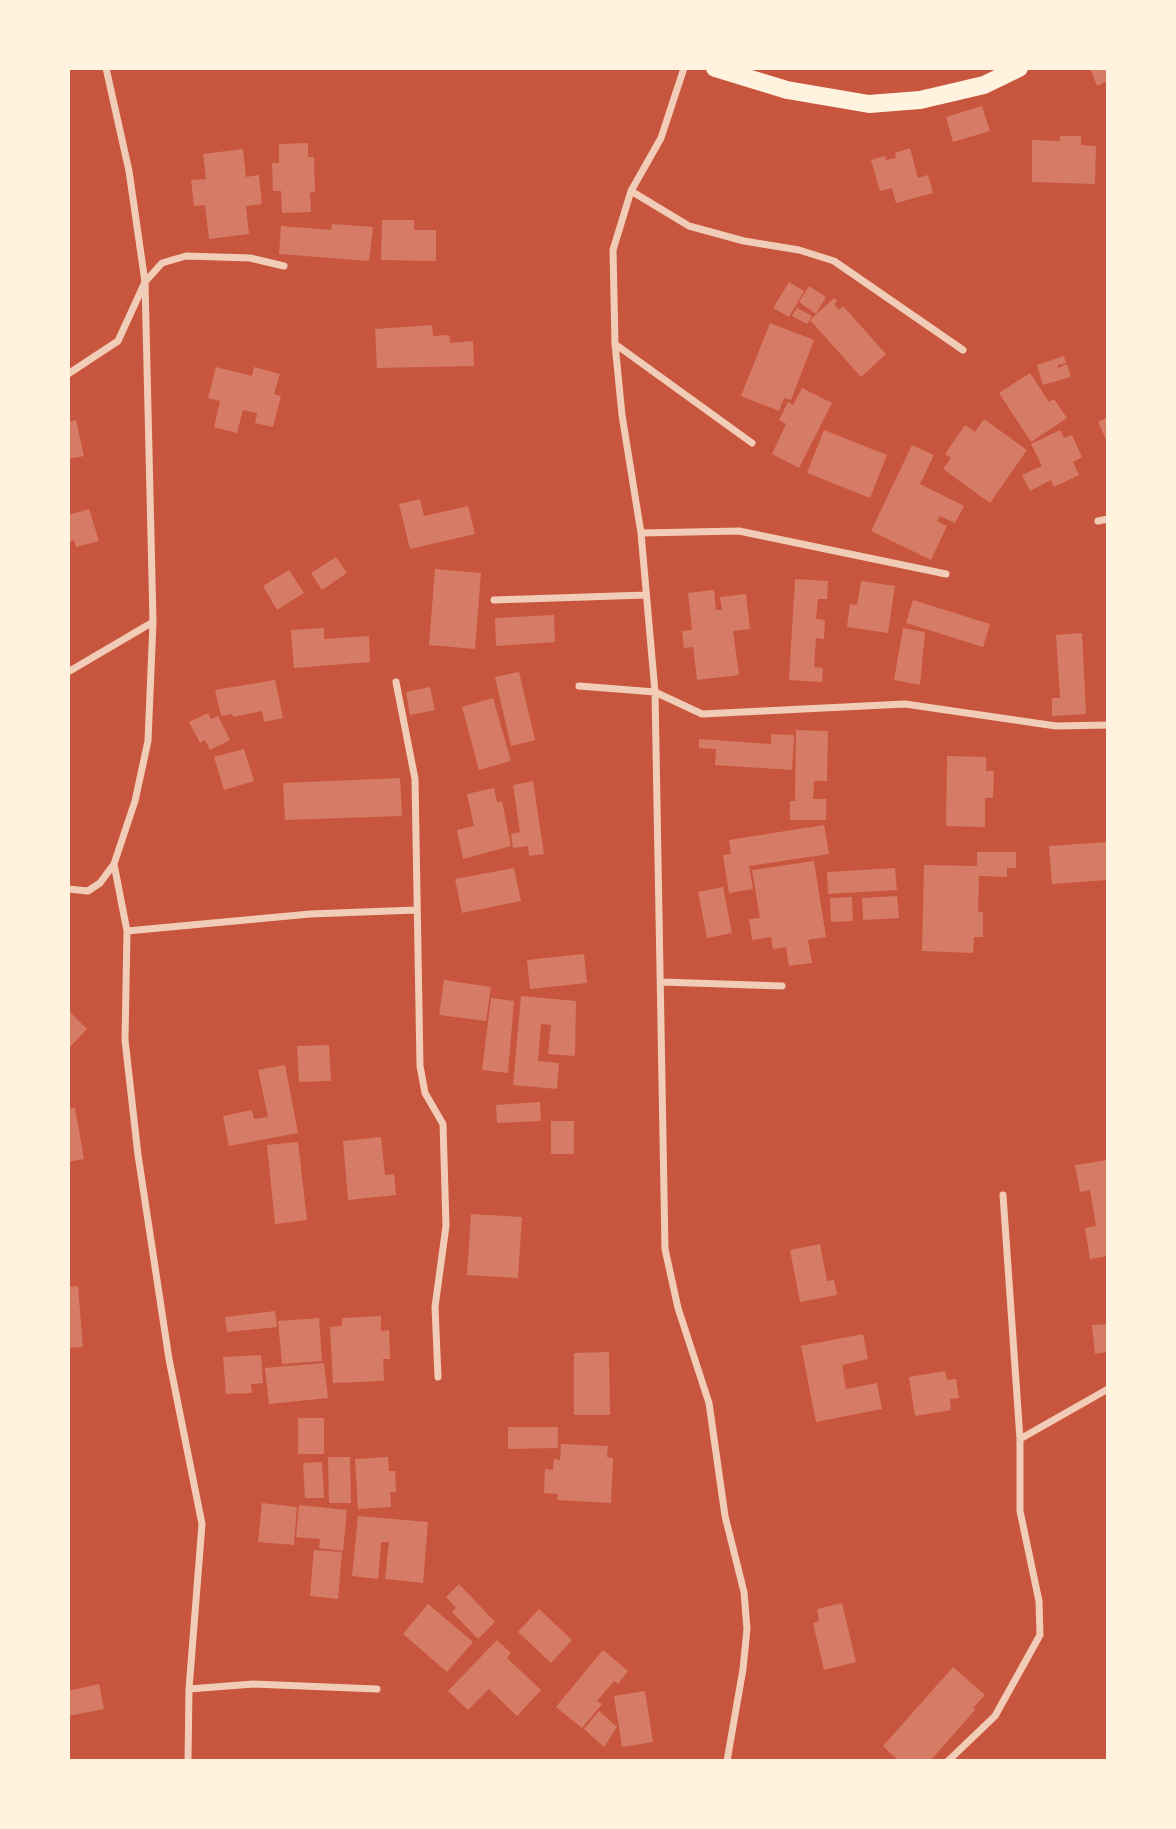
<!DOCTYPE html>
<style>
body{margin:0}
#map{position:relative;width:1176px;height:1829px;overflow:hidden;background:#c8553d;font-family:Jost,sans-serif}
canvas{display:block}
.frame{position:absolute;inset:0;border:70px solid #fff3e0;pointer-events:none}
</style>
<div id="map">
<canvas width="1176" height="1829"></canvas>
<div class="frame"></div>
</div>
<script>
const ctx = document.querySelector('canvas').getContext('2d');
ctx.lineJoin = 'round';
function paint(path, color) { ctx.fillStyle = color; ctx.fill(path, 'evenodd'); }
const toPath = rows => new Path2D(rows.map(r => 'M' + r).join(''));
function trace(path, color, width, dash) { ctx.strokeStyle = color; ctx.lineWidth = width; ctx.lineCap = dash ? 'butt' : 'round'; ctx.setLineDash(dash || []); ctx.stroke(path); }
paint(toPath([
 [1090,68,1108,68,1108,81,1097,86],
 [982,106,990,131,953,142,946,117],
 [1060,136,1081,136,1081,145,1096,146,1095,184,1032,182,1032,140,1060,141],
 [308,143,308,157,314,157,315,192,310,193,311,212,282,213,281,191,273,191,272,163,279,163,279,144],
 [910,148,918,178,928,175,933,193,896,203,892,188,880,191,871,160,885,156,886,160,896,158,895,153],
 [243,149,246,177,259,175,262,204,246,206,249,234,209,239,205,205,194,206,191,180,206,179,203,154],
 [382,220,414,220,414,230,436,230,436,261,381,260],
 [332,224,373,227,369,261,279,254,281,226,331,230],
 [789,282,804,291,789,317,773,308],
 [809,286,826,297,816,314,799,302],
 [834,298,837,301,834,304,839,310,843,306,886,354,861,377,810,320],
 [797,308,812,316,807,324,792,316],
 [770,323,814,340,791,400,784,398,779,411,741,396],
 [432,325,433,336,449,335,450,343,473,341,474,366,377,368,375,329],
 [1064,356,1066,363,1058,365,1058,368,1067,364,1071,377,1043,385,1037,365],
 [216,367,252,376,254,367,280,374,274,394,281,396,273,427,255,423,257,413,243,410,237,433,214,427,220,401,208,398],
 [1030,373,1049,402,1054,399,1067,418,1031,442,999,393],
 [802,388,832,403,799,468,772,454,786,424,779,420,788,402,793,405],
 [1108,417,1108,444,1098,422],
 [984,419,1027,450,990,503,943,469,951,458,945,454,965,425,975,432],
 [76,420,84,456,68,459,68,422],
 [824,430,887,455,870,498,807,473],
 [1060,430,1064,438,1072,435,1082,457,1073,462,1079,475,1054,487,1051,480,1030,491,1022,475,1042,466,1031,444],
 [912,445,934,455,920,484,964,506,955,523,940,516,937,521,947,526,931,560,871,531],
 [420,499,424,516,468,506,475,534,410,549,399,504],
 [89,509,99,541,76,547,74,540,68,542,68,515],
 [336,557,347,573,322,590,311,573],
 [435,569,481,573,475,649,429,645],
 [289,570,304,593,277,610,263,586],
 [795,579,828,581,827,599,818,599,816,619,825,620,824,639,816,638,814,667,823,668,822,682,789,680],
 [861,581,895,586,888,633,847,627,850,604,857,605],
 [714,590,716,610,722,610,720,597,746,594,750,629,733,631,739,675,697,680,693,647,684,648,682,631,692,630,688,593],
 [913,600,990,624,983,647,906,623],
 [554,615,555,642,496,646,495,618],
 [324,628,324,639,369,636,370,662,294,668,291,630],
 [903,628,925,632,920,685,894,680],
 [1082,633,1086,714,1052,716,1052,698,1060,698,1056,635],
 [519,672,535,740,511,746,495,677],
 [275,680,283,718,264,722,262,711,233,717,232,714,221,716,215,690],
 [430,687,435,710,410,715,406,692],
 [493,698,511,761,479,770,462,707],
 [208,713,211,719,218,716,230,740,210,750,205,740,200,743,189,722],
 [796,730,828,731,827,781,814,781,813,799,826,799,826,820,790,820,790,801,795,801],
 [771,734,794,735,792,770,715,765,716,749,699,748,699,739,771,744],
 [244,749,254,781,224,790,214,757],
 [947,756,986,757,986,771,994,771,993,798,985,798,985,827,946,826],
 [400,778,402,816,285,820,283,783],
 [533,781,544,854,529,856,528,846,513,848,511,834,520,832,513,785],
 [494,788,497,802,502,801,511,846,463,859,457,830,474,826,467,794],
 [824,825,829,854,749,866,753,889,729,893,723,855,731,854,729,840],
 [1108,842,1108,880,1052,884,1049,846],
 [977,852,1016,852,1016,868,1007,868,1007,877,979,876,978,912,983,912,983,937,974,937,973,953,922,951,924,865,977,866],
 [814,861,826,937,808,940,812,963,789,966,786,947,773,949,771,937,752,940,749,919,760,918,752,870],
 [514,868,521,901,462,913,455,879],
 [895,868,897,890,828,894,827,872],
 [723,887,732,933,707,938,698,892],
 [897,896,899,918,863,920,862,898],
 [852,897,853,921,831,922,830,898],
 [584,954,587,983,530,989,527,960],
 [444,980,491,987,486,1021,439,1015],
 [521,996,576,1001,575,1056,548,1054,551,1025,541,1024,538,1061,559,1063,557,1089,513,1085],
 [491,998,514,1001,508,1073,482,1070],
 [68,1010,87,1029,68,1049],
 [329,1045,331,1081,299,1082,297,1046],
 [285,1065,298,1133,229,1146,223,1116,252,1110,254,1119,268,1117,258,1070],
 [540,1102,541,1121,497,1123,496,1105],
 [75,1108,84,1159,68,1162,68,1109],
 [551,1121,574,1121,574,1154,551,1154],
 [381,1137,385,1175,394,1174,396,1195,348,1200,343,1141],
 [298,1142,307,1220,275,1224,267,1145],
 [1108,1160,1108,1256,1090,1259,1085,1228,1096,1226,1090,1190,1080,1192,1075,1165],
 [471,1214,522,1217,518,1278,467,1275],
 [820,1244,827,1281,834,1280,837,1295,800,1302,790,1250],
 [78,1286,83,1347,68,1348,68,1287],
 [275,1311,277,1327,227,1332,225,1317],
 [381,1316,381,1331,389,1330,390,1359,383,1359,384,1381,333,1383,330,1327,342,1326,342,1318],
 [319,1318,322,1361,282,1364,278,1321],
 [1108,1324,1108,1352,1095,1354,1092,1325],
 [863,1334,868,1359,842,1365,846,1389,877,1383,882,1409,816,1422,801,1346],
 [609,1352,610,1415,574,1415,574,1353],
 [261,1355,263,1383,251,1384,252,1393,226,1394,223,1357],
 [324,1363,328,1398,269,1404,265,1368],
 [945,1371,947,1380,956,1379,959,1398,950,1399,951,1410,915,1416,909,1377],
 [298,1418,324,1418,324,1454,298,1454],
 [508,1427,558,1427,558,1448,508,1449],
 [561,1444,608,1446,607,1457,613,1458,611,1503,557,1500,558,1494,544,1493,545,1469,553,1470,554,1459,560,1460],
 [328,1457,350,1457,351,1503,329,1503],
 [388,1457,389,1471,395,1471,396,1492,390,1492,391,1507,358,1509,355,1459],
 [322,1462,324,1498,305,1498,303,1463],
 [262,1503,297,1507,294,1545,258,1542],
 [299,1505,347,1510,343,1551,319,1548,320,1539,296,1537],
 [358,1516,428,1522,423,1583,385,1579,389,1542,381,1542,378,1579,352,1576],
 [314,1550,342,1552,338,1599,310,1596],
 [459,1584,495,1622,478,1639,452,1612,456,1608,446,1597],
 [842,1603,856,1662,824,1670,813,1623,819,1621,817,1609],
 [428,1604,473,1642,447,1672,403,1634],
 [539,1609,572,1640,551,1663,518,1632],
 [497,1640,511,1653,507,1658,541,1690,517,1716,489,1689,468,1710,448,1691],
 [603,1650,628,1671,618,1684,614,1681,597,1701,602,1704,582,1728,556,1707],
 [953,1667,985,1695,973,1708,975,1710,930,1761,899,1761,883,1746],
 [99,1684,104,1709,68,1716,68,1691],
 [645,1691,653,1742,622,1747,614,1696],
 [599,1711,617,1727,604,1747,584,1729]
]), '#d67c66');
trace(toPath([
 [106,68,129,171,145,282,153,622,148,741,135,801,114,864,127,931,125,1040,138,1155,169,1359,202,1524,189,1689,188,1761],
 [684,68,661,138,631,191,613,250,615,344,622,415,641,533,655,692,665,1249,678,1308,709,1403,725,1516,744,1592,747,1629,743,1669,727,1761],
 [631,191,689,226,744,241,799,250,834,261,963,350],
 [615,344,752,443],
 [68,374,118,341,145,282,162,263,186,256,250,258,284,266],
 [1098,521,1108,519],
 [641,533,739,531,946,574],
 [494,600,646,595],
 [68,672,153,622],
 [396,682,415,779,420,1066,425,1093,443,1124,446,1226,435,1307,438,1377],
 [579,686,655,692,702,714,905,704,1056,726,1108,725],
 [68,889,88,891,100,883,114,864],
 [127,931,310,914,416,910],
 [662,982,782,986],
 [1003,1195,1020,1439],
 [189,1689,253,1684,377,1689],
 [948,1761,995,1716,1040,1635,1039,1601,1020,1511,1020,1439,1108,1389]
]), '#f1ccb7', 7);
trace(toPath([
 [715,68,787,90,869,104,920,100,984,85,1019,68]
]), '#fff3e0', 18);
</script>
